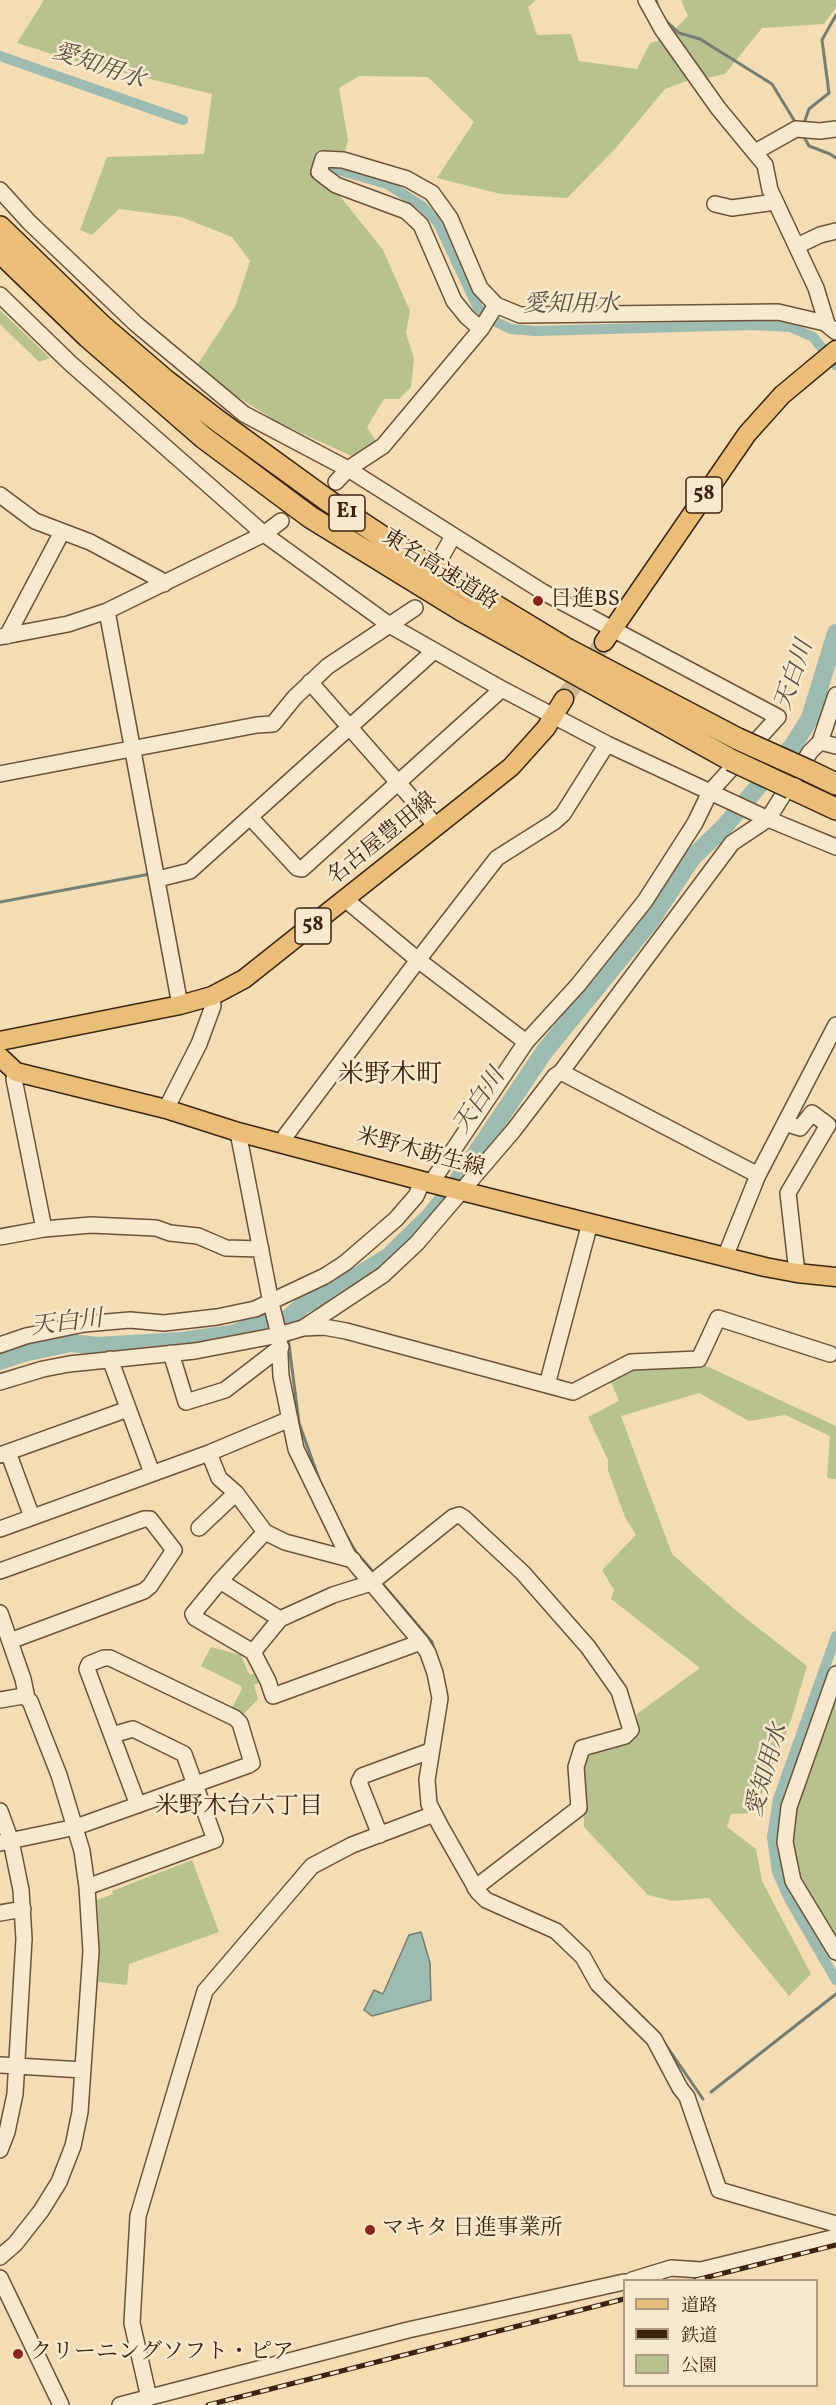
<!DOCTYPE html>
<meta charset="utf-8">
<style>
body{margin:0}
#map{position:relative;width:836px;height:2405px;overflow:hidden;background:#f4ddb2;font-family:Vollkorn,"Noto Serif JP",serif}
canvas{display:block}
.legend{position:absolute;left:623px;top:2279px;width:195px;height:108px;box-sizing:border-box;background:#f8e9cd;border:2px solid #ad9a81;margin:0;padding:8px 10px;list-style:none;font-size:18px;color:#3d230f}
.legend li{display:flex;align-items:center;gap:12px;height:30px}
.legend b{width:30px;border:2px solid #ad9a81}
</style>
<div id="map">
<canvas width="836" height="2405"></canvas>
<ul class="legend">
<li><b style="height:8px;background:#eabe79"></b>道路</li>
<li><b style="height:8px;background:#3d230f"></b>鉄道</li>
<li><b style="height:16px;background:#b8c28f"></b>公園</li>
</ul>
</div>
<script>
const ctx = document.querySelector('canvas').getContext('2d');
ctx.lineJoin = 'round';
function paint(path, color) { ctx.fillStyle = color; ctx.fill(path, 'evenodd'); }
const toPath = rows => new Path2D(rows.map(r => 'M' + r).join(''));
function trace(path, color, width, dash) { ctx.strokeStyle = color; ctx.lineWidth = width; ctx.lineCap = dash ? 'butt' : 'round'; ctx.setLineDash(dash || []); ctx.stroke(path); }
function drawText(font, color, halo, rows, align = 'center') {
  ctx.font = font + ' Vollkorn,"Noto Serif JP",serif'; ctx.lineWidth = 5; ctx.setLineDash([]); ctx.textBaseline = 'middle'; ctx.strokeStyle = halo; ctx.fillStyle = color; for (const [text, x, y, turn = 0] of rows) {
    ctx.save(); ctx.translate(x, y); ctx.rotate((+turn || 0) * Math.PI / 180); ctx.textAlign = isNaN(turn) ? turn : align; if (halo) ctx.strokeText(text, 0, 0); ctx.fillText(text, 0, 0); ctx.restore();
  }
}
paint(toPath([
 [44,0,536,0,528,7,537,35,571,34,579,61,637,69,650,43,664,39,692,79,665,89,615,149,567,198,501,194,437,178,474,122,428,77,359,76,339,88,348,140,345,151,323,153,315,172,335,190,383,250,410,311,406,333,414,359,411,387,399,399,384,399,367,427,376,441,354,457,279,423,219,385,198,364,235,307,250,261,232,237,181,217,119,209,92,235,80,230,107,157,204,154,212,94,71,60,17,43],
 [681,0,836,0,836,7,824,24,762,28,725,74,707,78,673,31,688,16],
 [0,310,50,358,39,362,0,324],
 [702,1364,836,1426,836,1479,827,1478,830,1436,785,1415,749,1421,699,1393,621,1416,672,1554,734,1609,807,1666,791,1720,754,1813,731,1814,727,1827,756,1849,762,1881,811,1974,789,1996,709,1898,673,1901,648,1895,584,1827,583,1748,638,1731,637,1714,700,1668,611,1599,614,1590,602,1570,636,1535,625,1517,608,1471,608,1460,588,1417,619,1401,610,1380,634,1370],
 [211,1647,241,1655,248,1672,251,1675,256,1672,263,1681,254,1685,258,1699,244,1714,232,1708,242,1689,241,1686,201,1666],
 [836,1703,836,1962,787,1852,791,1805,833,1704],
 [192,1860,219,1932,129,1964,127,1985,98,1982,99,1936,97,1900,113,1894,112,1891]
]), '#b8c28f');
const water = toPath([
 [421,1932,430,1963,431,2000,372,2016,364,2010,374,1990,383,1994,409,1935,421,1932]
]);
paint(water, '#9cbbb1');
trace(water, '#767e70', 1.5);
trace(toPath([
 [656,0,659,10],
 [665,20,679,33,700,39,772,84,797,125],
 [803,126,809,109,829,93,822,40,836,15],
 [803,135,809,146,830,154,836,158],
 [0,902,150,874],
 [288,1337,299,1423,319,1479],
 [341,1526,356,1552,375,1574],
 [381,1582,432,1642,434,1649],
 [661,2038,703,2099],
 [711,2092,836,1994]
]), '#767e70', 3);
trace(toPath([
 [0,56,183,120],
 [331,168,387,184,422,206,438,223,478,308,498,323,511,329,535,331,754,325,790,327,813,337,836,365],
 [836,1636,778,1799,772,1837,777,1872,789,1899,836,1980]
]), '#9cbbb1', 10);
trace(toPath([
 [0,1361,23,1353,71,1343,97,1346,181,1341,232,1334,268,1321,284,1322,303,1305,328,1294,388,1257,430,1216,454,1186,544,1052,649,923,692,858,724,827,794,744,810,718,836,633]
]), '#9cbbb1', 18);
trace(toPath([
 [564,699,604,642]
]), '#cfb891', 18, [18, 9]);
const minor = toPath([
 [646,0,662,29,718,108,765,165,770,190,816,288,827,324,825,323],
 [755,152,796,129,820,131,836,129],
 [0,190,29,222,136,324,244,414,348,469,543,592,778,717,710,792,695,823,645,901,578,985,526,1042,431,1183],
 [715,204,732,208,775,202],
 [797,246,820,235,836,231],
 [0,295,70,363,264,534,391,626,502,689,607,744,768,819,836,847],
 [481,329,467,317,454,301,421,225,406,211,336,185,319,172,323,159,343,160,407,179,432,193,450,218,480,288,496,305,520,315,778,312,825,323,836,332],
 [336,482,348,469,383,446,481,329,496,305],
 [0,495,35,521,90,542,159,579,164,584],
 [443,554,453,536],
 [107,611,180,1005],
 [7,636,62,532],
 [0,637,68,624,107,611,264,534,281,521],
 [310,682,437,827],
 [820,742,836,746],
 [0,774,257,725,273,724,295,697,328,666,415,608],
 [250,817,297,868,302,869,502,689],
 [158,879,190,871,434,651],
 [346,900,418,960,526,1042],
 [16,1072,14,1079,44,1229],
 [561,1072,758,1175],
 [166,1109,199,1044,213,1006,212,996],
 [785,1123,800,1128,812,1113,828,1125,788,1193,797,1273],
 [238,1132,271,1303,279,1335,281,1376,296,1449,347,1554,421,1642,428,1653,435,1673,440,1698,427,1780,429,1804,441,1827,478,1892,486,1900,556,1931,583,1957,598,1984,654,2039,680,2088,687,2097,719,2190,836,2224],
 [283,1143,286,1135,418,960,497,858,554,822,563,814,607,744],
 [0,1237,44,1229,91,1225,156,1228,170,1233,198,1236,226,1248,261,1249],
 [725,1257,758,1175,836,1025],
 [303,1328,324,1327,346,1331,573,1392,631,1362,699,1359,718,1318,830,1354],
 [0,1345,26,1336,84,1324,130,1320,164,1323,217,1317,255,1309,325,1276,345,1263,396,1219,416,1196,423,1180],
 [171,1353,186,1402,225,1390,281,1347],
 [110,1359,152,1473],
 [0,1382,43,1369,69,1364,195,1351,279,1335,303,1328,383,1275,417,1243,513,1131,555,1076,561,1072,732,843,768,819,810,752,820,742,836,695],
 [547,1385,590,1223],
 [8,1452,32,1517],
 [209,1453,219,1478,236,1493,265,1532,285,1542,353,1560],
 [0,1455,128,1409],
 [199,1528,236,1493],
 [0,1529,209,1453,290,1419],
 [265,1532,220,1581,193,1614,195,1618,253,1652,268,1681,273,1696,421,1642],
 [0,1571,144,1519,150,1519,174,1550,150,1586,144,1591,10,1641],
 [220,1581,280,1619],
 [0,1613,23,1679,27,1698],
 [253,1652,280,1619,333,1595,371,1583,453,1517,459,1515,464,1518,523,1573,588,1647,619,1691,631,1730,625,1736,582,1748,576,1767,579,1808,475,1888],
 [836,1674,789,1807,785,1842,793,1881,836,1952],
 [0,1700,23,1696,30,1701,59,1775,82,1851,87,1887,91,1951,80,2112,73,2146,59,2182,41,2211,15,2244,0,2257],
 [0,1811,11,1841,21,1890,24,1939,15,2094,7,2132,0,2150],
 [380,1835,359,1782,362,1776,430,1751],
 [0,1843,76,1827,249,1765,252,1763,240,1723,235,1718,110,1658,104,1658,89,1664,87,1669,138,1805],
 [87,1887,215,1840,184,1754,133,1729,112,1735],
 [0,1913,23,1909],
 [0,2065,83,2070],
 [0,2278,61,2405],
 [632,2280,671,2268,701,2270,836,2237],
 [149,2398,132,2323,138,2216,205,1991,312,1866,352,1845,434,1814],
 [120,2405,408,2330,624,2282]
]);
const major = toPath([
 [604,642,747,434,782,395,836,350],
 [0,1041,180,1005,212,996,244,979,511,767,546,728,564,699],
 [0,1057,16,1072,166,1109,238,1132,434,1184,765,1267,797,1273,836,1277]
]);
const highway = toPath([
 [0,227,101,325,165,380,218,421,327,500,387,540,565,648,738,739],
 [0,252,88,337,204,438,310,517,463,611,731,760],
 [809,771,836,784],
 [791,788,836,809]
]);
trace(minor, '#6b5238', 18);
trace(major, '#3d230f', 21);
trace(highway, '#3d230f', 24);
trace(minor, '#f8e9cd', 15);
trace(major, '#eabe79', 18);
trace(highway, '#eabe79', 21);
const rail = toPath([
 [696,2280,836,2245],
 [208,2405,624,2299]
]);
trace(rail, '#3d230f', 5);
trace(rail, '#f8e9cd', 3, [9]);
const highwayBridge = toPath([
 [738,739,809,771],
 [731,760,791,788]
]);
trace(highwayBridge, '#3d230f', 24, []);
trace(highwayBridge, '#eabe79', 21);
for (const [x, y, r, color] of [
 [538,601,6,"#8f2418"],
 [370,2230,6,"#8f2418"],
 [18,2354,6,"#8f2418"]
]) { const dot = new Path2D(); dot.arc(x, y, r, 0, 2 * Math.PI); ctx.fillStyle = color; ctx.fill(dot); trace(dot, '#f8e9cd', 2); }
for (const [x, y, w] of [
 [704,495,36],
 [347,513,36],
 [313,926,36]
]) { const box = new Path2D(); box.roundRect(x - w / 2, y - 18, w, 36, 4.5); ctx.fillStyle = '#f8e9cd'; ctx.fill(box); trace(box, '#3d230f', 1.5); }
drawText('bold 21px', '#3d230f', null, [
 ["58",704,495],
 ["E1",347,513],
 ["58",313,926]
]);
drawText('22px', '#3d230f', '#f8e9cd', [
 ["東名高速道路",439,571,32],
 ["名古屋豊田線",383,840,-39],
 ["米野木莇生線",420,1154,15]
]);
drawText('22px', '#3d230f', '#f8e9cd', [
 ["日進BS",550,601],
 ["マキタ 日進事業所",382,2230],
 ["クリーニングソフト・ピア",30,2354]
], 'left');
drawText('italic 24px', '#5a5140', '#f8e9cd', [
 ["愛知用水",98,68,19],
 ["愛知用水",571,307],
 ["天白川",796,676,-71],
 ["天白川",481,1102,-56],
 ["天白川",67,1325,-7],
 ["愛知用水",769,1771,-74]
]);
drawText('24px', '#3d230f', '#f8e9cd', [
 ["米野木台六丁目",239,1809]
]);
drawText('26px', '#3d230f', '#f8e9cd', [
 ["米野木町",390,1077]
]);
</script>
